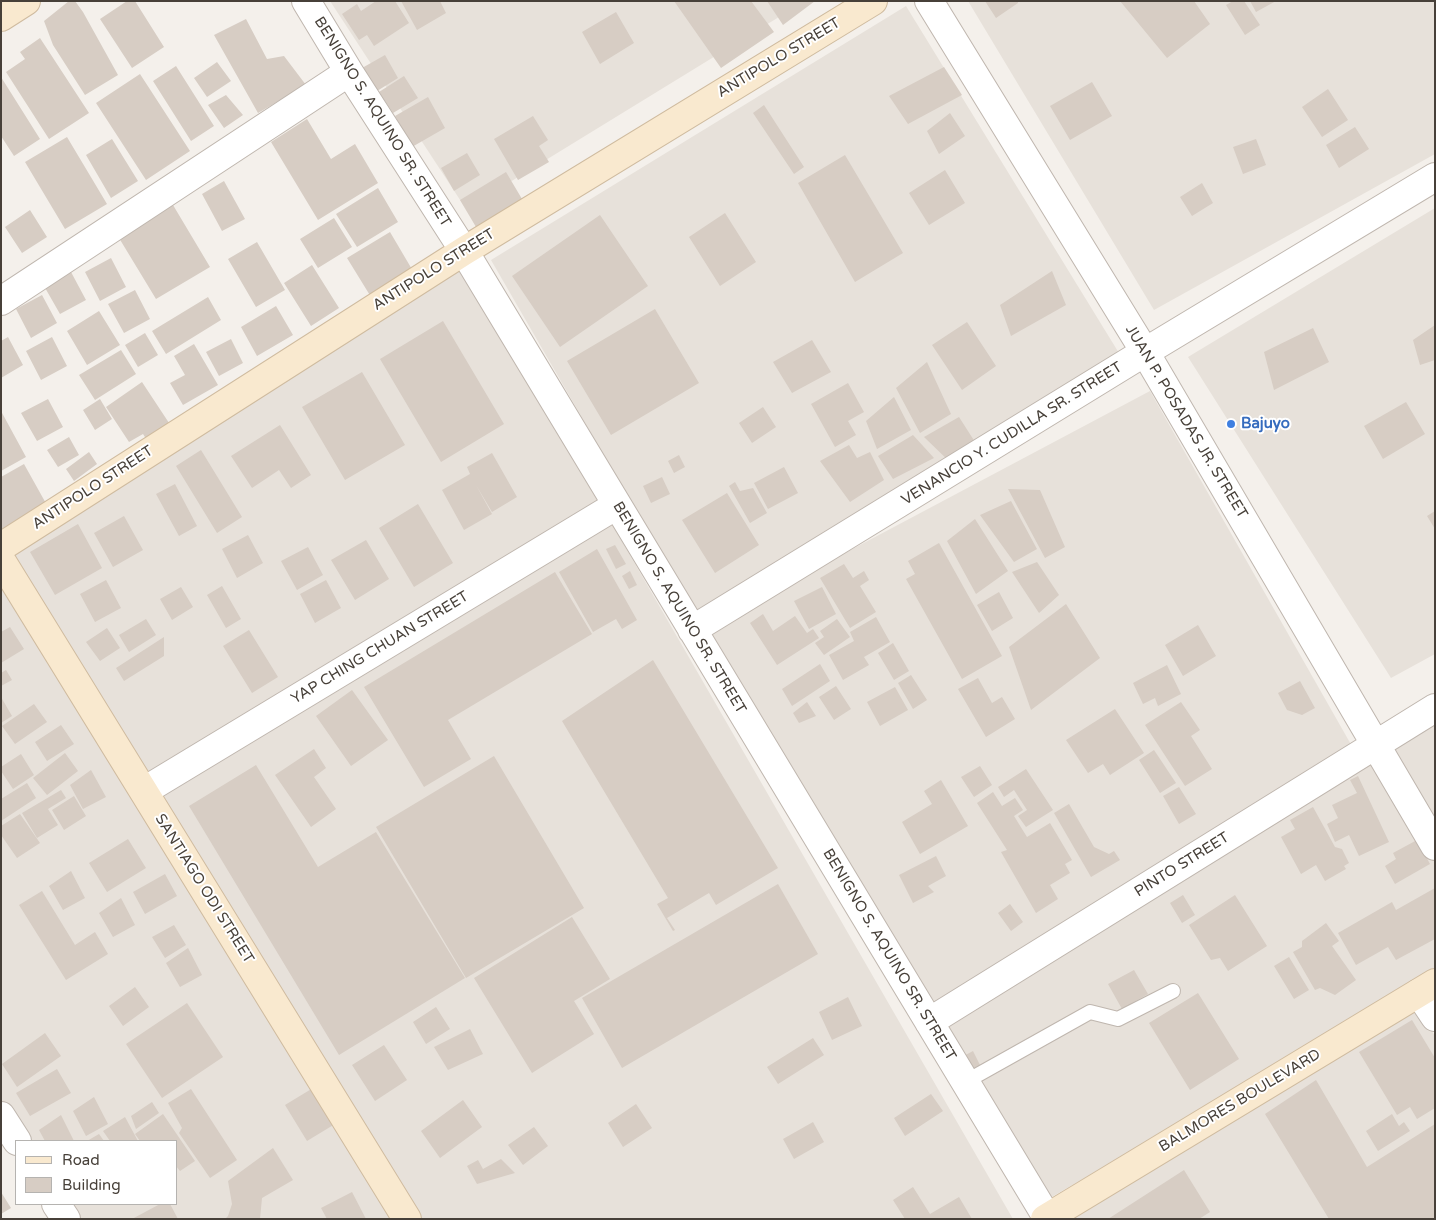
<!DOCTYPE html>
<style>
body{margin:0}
#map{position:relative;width:1436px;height:1220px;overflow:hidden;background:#f4f0eb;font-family:"Varela Round",sans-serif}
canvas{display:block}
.frame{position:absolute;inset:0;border:2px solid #474039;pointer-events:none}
.legend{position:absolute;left:15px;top:1140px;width:162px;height:65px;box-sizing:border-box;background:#fff;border:1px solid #b5b3b0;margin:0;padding:6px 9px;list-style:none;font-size:15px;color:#474039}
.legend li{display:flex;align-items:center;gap:10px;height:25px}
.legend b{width:25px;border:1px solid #b5b3b0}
</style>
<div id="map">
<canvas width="1436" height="1220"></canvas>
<div class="frame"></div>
<ul class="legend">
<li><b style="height:6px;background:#f9e9cf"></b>Road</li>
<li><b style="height:14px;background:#d7cdc4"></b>Building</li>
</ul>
</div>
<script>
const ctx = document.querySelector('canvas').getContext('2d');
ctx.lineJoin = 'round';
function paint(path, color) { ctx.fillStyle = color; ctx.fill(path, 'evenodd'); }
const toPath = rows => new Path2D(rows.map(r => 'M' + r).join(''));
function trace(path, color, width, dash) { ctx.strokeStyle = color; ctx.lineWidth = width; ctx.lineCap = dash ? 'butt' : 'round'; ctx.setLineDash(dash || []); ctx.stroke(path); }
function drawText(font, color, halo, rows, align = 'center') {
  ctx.font = font + ' "Varela Round",sans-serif'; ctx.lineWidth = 4; ctx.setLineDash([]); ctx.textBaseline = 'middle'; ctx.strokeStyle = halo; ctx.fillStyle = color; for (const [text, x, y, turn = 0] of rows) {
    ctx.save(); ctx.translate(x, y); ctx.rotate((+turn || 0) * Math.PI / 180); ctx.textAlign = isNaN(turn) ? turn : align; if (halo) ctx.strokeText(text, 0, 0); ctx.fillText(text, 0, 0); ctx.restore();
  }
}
paint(toPath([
 [330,1,805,1,466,209],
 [968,1,1435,1,1435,154,1154,310],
 [906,6,1122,358,697,617,491,260],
 [1435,208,1435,654,1391,678,1188,357],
 [462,264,1013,1219,422,1219,12,555],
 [1150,391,1353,748,924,1008,700,630],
 [1,575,399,1219,74,1219,65,1204,176,1204,176,1141,26,1141,1,1103],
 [1435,722,1435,828,1389,748],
 [1373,757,1435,862,1435,974,1043,1202,937,1022],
 [1418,1009,1435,1036,1435,1219,1066,1219]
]), '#e7e1da');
paint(toPath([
 [69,1,75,1,83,12,118,75,85,95,53,45,44,21],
 [127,1,135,1,164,47,132,68,100,19],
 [376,1,395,1,409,23,374,46,367,35,359,40,342,14,357,4,361,11],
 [401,1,440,1,446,13,417,30],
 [674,1,751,1,774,32,721,68],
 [767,1,815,1,783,25],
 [985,1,1018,1,1018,3,996,18],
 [1120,1,1194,1,1210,24,1167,58],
 [1233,1,1244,1,1260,25,1245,35,1226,5],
 [1250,1,1276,1,1256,12],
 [616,12,634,43,600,64,582,32],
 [246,19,267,59,284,56,306,85,258,113,214,35],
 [40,38,89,113,49,139,6,72,25,59,20,52],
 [385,55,398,78,369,96,355,72],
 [217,62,231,81,207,97,194,78],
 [176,66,214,126,191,141,153,81],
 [944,67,962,95,908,124,889,96],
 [140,74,190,151,146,180,96,103],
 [404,76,418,98,393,113,379,92],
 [1,77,40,139,14,156,1,136],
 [1092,82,1112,116,1070,140,1050,106],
 [1328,89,1348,120,1322,137,1302,107],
 [226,95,243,115,224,128,208,105],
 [428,97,445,128,412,147,395,116],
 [764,105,804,167,794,174,753,113],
 [950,113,965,136,939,154,927,131],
 [533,116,548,140,539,146,549,162,518,180,494,139],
 [307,119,331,159,355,144,378,183,318,220,271,142],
 [1355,127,1369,149,1339,168,1326,145],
 [67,137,107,204,65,229,25,162],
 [112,139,138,181,111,198,86,155],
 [1256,139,1266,165,1243,174,1233,147],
 [467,153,480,175,454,191,441,168],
 [845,155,903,253,855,282,798,183],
 [945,170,965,203,929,225,909,193],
 [506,172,522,199,476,227,460,200],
 [224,181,245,219,222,231,202,194],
 [1202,183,1213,203,1192,216,1180,197],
 [378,188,398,222,357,247,336,214],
 [173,205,210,267,156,299,119,238],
 [30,210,47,237,22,253,5,227],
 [725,213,756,262,720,286,689,237],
 [600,215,648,286,560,347,512,276],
 [334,218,352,247,318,268,300,239],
 [390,232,413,271,371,297,347,258],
 [257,242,285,290,256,307,228,259],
 [111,258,126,287,100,301,85,272],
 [312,265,339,308,311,326,284,283],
 [1052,271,1066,305,1011,336,1000,305],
 [71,272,86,300,60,314,44,286],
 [135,290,150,319,124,333,108,304],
 [42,295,57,323,31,338,16,309],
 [208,297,221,320,166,354,152,331],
 [276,306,293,335,257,356,241,327],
 [655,309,699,383,611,435,567,361],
 [99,311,120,345,87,365,67,331],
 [443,321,504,424,441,462,380,359],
 [967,322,996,366,962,390,932,345],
 [1435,325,1435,360,1420,365,1413,340],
 [1313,328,1329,362,1274,390,1264,352],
 [145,333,158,355,138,367,125,345],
 [8,337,23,365,1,378,1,341],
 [52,337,67,366,41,380,26,351],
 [231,339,243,363,219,376,206,352],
 [812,340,831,372,792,393,773,362],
 [194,344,218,385,183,405,170,383,185,375,174,356],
 [121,350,136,374,95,400,79,375],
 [927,362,951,414,920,433,896,388],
 [362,372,405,445,345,480,302,407],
 [142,382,173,429,150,445,143,434,129,442,106,407],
 [848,383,864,412,848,421,856,435,835,447,811,404],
 [894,397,911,430,877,449,866,421],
 [48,399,63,427,37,441,21,413],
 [100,399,112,419,95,430,83,410],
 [1406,402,1425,434,1383,459,1364,426],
 [763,407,776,427,752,443,739,423],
 [1,411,26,457,1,471],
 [959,417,975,442,951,463,924,437],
 [280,425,311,475,291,488,279,470,252,488,231,456],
 [913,435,934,458,893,479,878,456],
 [69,437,79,455,58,467,47,450],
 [849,445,857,458,870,452,884,480,850,502,820,461],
 [201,450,242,517,217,533,176,466],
 [89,452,97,464,74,481,66,469],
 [492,453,517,497,492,512,476,485,492,514,464,530,442,490,470,474,467,467],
 [679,455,685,467,674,473,668,461],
 [24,464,48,507,2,532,1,477],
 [784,467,798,493,768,509,754,483],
 [662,477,670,494,651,503,643,486],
 [735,482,740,491,753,488,767,513,750,523,729,486],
 [175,484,197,526,179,536,156,494],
 [1008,489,1040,490,1065,547,1045,558],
 [727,493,759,545,715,573,682,520],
 [1011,501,1037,549,1014,562,980,515],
 [418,504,453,563,414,587,379,528],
 [1435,511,1435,529,1427,516],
 [124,516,143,550,113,567,94,533],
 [975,519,1008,571,976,594,947,541],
 [78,524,102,568,55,595,30,552],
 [248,535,263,563,237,578,222,549],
 [366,540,389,579,355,600,331,560],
 [939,543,1002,656,962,679,906,579,915,574,908,561],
 [615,545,626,564,616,569,606,549],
 [308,547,323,575,297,590,281,561],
 [597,549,637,620,622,629,616,619,593,632,559,572],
 [1037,562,1059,595,1039,613,1012,572],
 [844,564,853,578,864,571,869,580,860,586,876,612,850,628,820,578],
 [630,571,637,585,629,589,622,576],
 [555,572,592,634,448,720,471,759,424,787,364,687],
 [106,580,121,608,95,622,80,594],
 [326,580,341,608,315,623,300,594],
 [222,586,241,619,226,628,207,595],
 [181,587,193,607,172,620,160,599],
 [822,587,836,614,809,629,794,601],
 [999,592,1013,618,992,631,977,605],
 [1066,604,1100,658,1031,710,1009,647],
 [763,614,773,631,795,616,807,633,813,629,819,638,777,665,750,623],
 [876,617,890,642,864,657,869,665,843,680,829,655,854,641,850,632],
 [146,619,156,635,129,652,119,635],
 [837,619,850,637,824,655,815,643,824,637,820,631],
 [1198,625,1216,656,1183,676,1165,645],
 [10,627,24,649,1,663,1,632],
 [107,628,120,648,100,661,86,642],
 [249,630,278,677,252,693,223,646],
 [164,637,164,656,124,681,116,668],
 [893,643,909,671,894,680,878,653],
 [653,660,778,868,716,905,709,893,667,918,675,930,673,931,657,904,668,898,562,721],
 [820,664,830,681,792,706,782,689],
 [1167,665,1181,694,1158,706,1155,698,1143,704,1133,683],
 [6,670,12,680,1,686,1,673],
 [911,675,927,700,913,709,898,683],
 [978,678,992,703,1002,697,1015,719,986,737,958,689],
 [1300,681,1315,708,1302,715,1287,710,1278,693],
 [836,686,851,709,834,720,819,697],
 [895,687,908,710,880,726,867,702],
 [352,690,388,740,351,766,316,716],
 [1,697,12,716,1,723],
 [807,702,816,716,799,723,793,713],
 [1181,702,1200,730,1191,736,1212,769,1185,786,1145,725],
 [34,704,47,722,15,744,2,726],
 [1115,709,1144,753,1110,775,1103,764,1088,773,1066,740],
 [61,725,74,744,47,761,35,742],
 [314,749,326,768,314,777,336,809,311,827,275,775],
 [1154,750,1176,783,1160,793,1139,760],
 [65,753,78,771,47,795,33,778],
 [21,754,34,775,13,789,1,771,1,767],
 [494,756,584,908,466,978,376,827],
 [256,765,318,867,376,832,465,978,339,1055,189,806],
 [980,766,992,785,974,797,961,777],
 [1026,769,1053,810,1026,827,1018,816,1027,810,1014,790,1004,797,998,787],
 [91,770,106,797,83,809,70,785],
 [1358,776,1389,842,1359,856,1349,835,1335,842,1327,824,1338,818,1332,805,1357,793,1350,780],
 [941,780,968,826,920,854,902,822,932,804,924,791],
 [27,783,36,798,1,821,1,799],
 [1179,787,1196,814,1179,824,1163,796],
 [61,790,66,798,48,809,58,825,37,838,22,813],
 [993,792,1002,806,1015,798,1023,810,1014,816,1027,837,1050,823,1072,860,1065,864,1070,873,1050,885,1058,899,1036,913,1001,852,1007,850,977,803],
 [74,796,86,816,64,830,52,810],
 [1069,804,1094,847,1109,854,1114,851,1120,860,1091,877,1054,813],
 [1313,807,1335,847,1342,849,1349,863,1344,866,1346,869,1325,881,1316,865,1301,874,1281,837,1295,829,1290,820],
 [20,814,40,843,17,858,1,835,1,826],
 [128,839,146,868,107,892,89,863],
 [1417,840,1430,864,1395,884,1385,866,1396,859,1393,853],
 [936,856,946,876,928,886,934,892,913,903,899,875],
 [71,871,85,898,63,910,49,886],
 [165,874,177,896,145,914,133,892],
 [778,884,818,954,622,1068,582,998],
 [1435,888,1435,939,1396,960,1388,947,1356,965,1338,933,1392,902,1396,910],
 [42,891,75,945,95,932,108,954,66,980,19,905],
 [1183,895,1195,915,1182,923,1170,903],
 [1235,895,1267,946,1228,971,1220,958,1211,960,1189,925],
 [121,898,135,925,113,937,99,913],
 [1010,904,1023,922,1011,931,998,913],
 [572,917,610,979,574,1001,594,1034,532,1073,474,978],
 [1326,923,1339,941,1332,946,1356,980,1335,995,1320,988,1315,990,1293,952,1302,947,1302,941],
 [174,925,186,945,165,958,152,937],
 [188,948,202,975,180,987,166,963],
 [1289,957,1309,990,1294,999,1274,966],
 [1134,970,1148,994,1122,1009,1108,984],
 [135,987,149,1007,123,1026,109,1006],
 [1198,993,1239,1059,1190,1090,1149,1023],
 [848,997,862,1026,832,1040,819,1012],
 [187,1003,223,1057,162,1098,126,1044],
 [436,1007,450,1029,426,1044,413,1022],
 [1412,1020,1435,1058,1435,1108,1417,1119,1410,1107,1397,1115,1359,1052],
 [470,1029,483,1054,448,1070,434,1047],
 [45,1033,61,1056,17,1087,2,1064],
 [813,1038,824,1055,778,1084,767,1067],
 [384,1045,407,1080,375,1101,352,1065],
 [973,1051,980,1065,968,1072,960,1058],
 [57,1069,71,1093,30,1116,16,1093],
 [1316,1080,1367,1167,1435,1124,1435,1218,1329,1219,1265,1114],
 [313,1088,335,1124,307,1141,285,1105],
 [191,1089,237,1160,210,1178,179,1133,182,1128,168,1103],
 [931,1094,943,1111,905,1136,894,1118],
 [94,1097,108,1124,86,1136,73,1111],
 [463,1100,482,1127,440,1158,421,1131],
 [152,1102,159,1113,136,1129,131,1116],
 [636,1104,652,1128,623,1147,608,1123],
 [163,1114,195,1161,180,1171,176,1166,176,1141,140,1141,135,1134],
 [1392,1114,1399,1126,1404,1122,1410,1131,1378,1151,1366,1131],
 [61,1115,74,1141,45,1141,39,1130],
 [125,1117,138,1141,110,1141,103,1131],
 [813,1122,824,1142,794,1159,783,1139],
 [534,1127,548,1146,523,1165,508,1145],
 [99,1134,104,1141,87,1141],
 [273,1148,293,1180,262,1198,260,1219,225,1219,228,1216,232,1204,228,1181],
 [501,1159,515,1173,477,1184,467,1166,478,1160,483,1169],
 [1184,1170,1210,1212,1199,1219,1108,1219],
 [913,1187,930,1214,959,1197,972,1219,905,1219,893,1200],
 [1,1192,11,1208,1,1214],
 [352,1192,366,1219,327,1219,321,1208],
 [160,1204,170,1204,178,1219,132,1219]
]), '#d7cdc4');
const lane = toPath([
 [965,1082,1090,1012,1118,1019,1173,991]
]);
const street = toPath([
 [306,1,349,72,464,251,1048,1219],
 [929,1,1145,352,1435,846],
 [1,301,349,72],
 [692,630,1145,352,1435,177],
 [144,791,617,505],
 [1419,993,1435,1017],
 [929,1022,1435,708],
 [1,1116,17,1141],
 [56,1204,66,1219]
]);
const secondary = toPath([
 [1,17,26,1],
 [1,547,464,251,873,1],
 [1,560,407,1219],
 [1045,1219,1435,983]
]);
trace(lane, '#bfb6ae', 16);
trace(street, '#bfb6ae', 30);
trace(secondary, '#cfbb9f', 30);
trace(lane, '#fff', 14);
trace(street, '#fff', 28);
trace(secondary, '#f9e9cf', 28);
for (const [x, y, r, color] of [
 [1231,424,5,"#3f7fe0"]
]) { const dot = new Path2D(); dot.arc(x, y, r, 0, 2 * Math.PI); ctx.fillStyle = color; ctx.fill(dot); trace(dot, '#fff', 2); }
drawText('15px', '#474039', '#fff', [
 ["ANTIPOLO STREET",779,58,-31],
 ["BENIGNO S. AQUINO SR. STREET",382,122,58],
 ["ANTIPOLO STREET",434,270,-32],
 ["JUAN P. POSADAS JR. STREET",1186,422,59],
 ["VENANCIO Y. CUDILLA SR. STREET",1012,434,-32],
 ["ANTIPOLO STREET",93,488,-33],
 ["BENIGNO S. AQUINO SR. STREET",679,608,59],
 ["YAP CHING CHUAN STREET",380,648,-31],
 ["PINTO STREET",1182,865,-32],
 ["SANTIAGO ODI STREET",204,889,58],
 ["BENIGNO S. AQUINO SR. STREET",889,955,59],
 ["BALMORES BOULEVARD",1240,1101,-31]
]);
drawText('bold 15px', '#366cbe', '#fff', [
 ["Bajuyo",1241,424]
], 'left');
</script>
